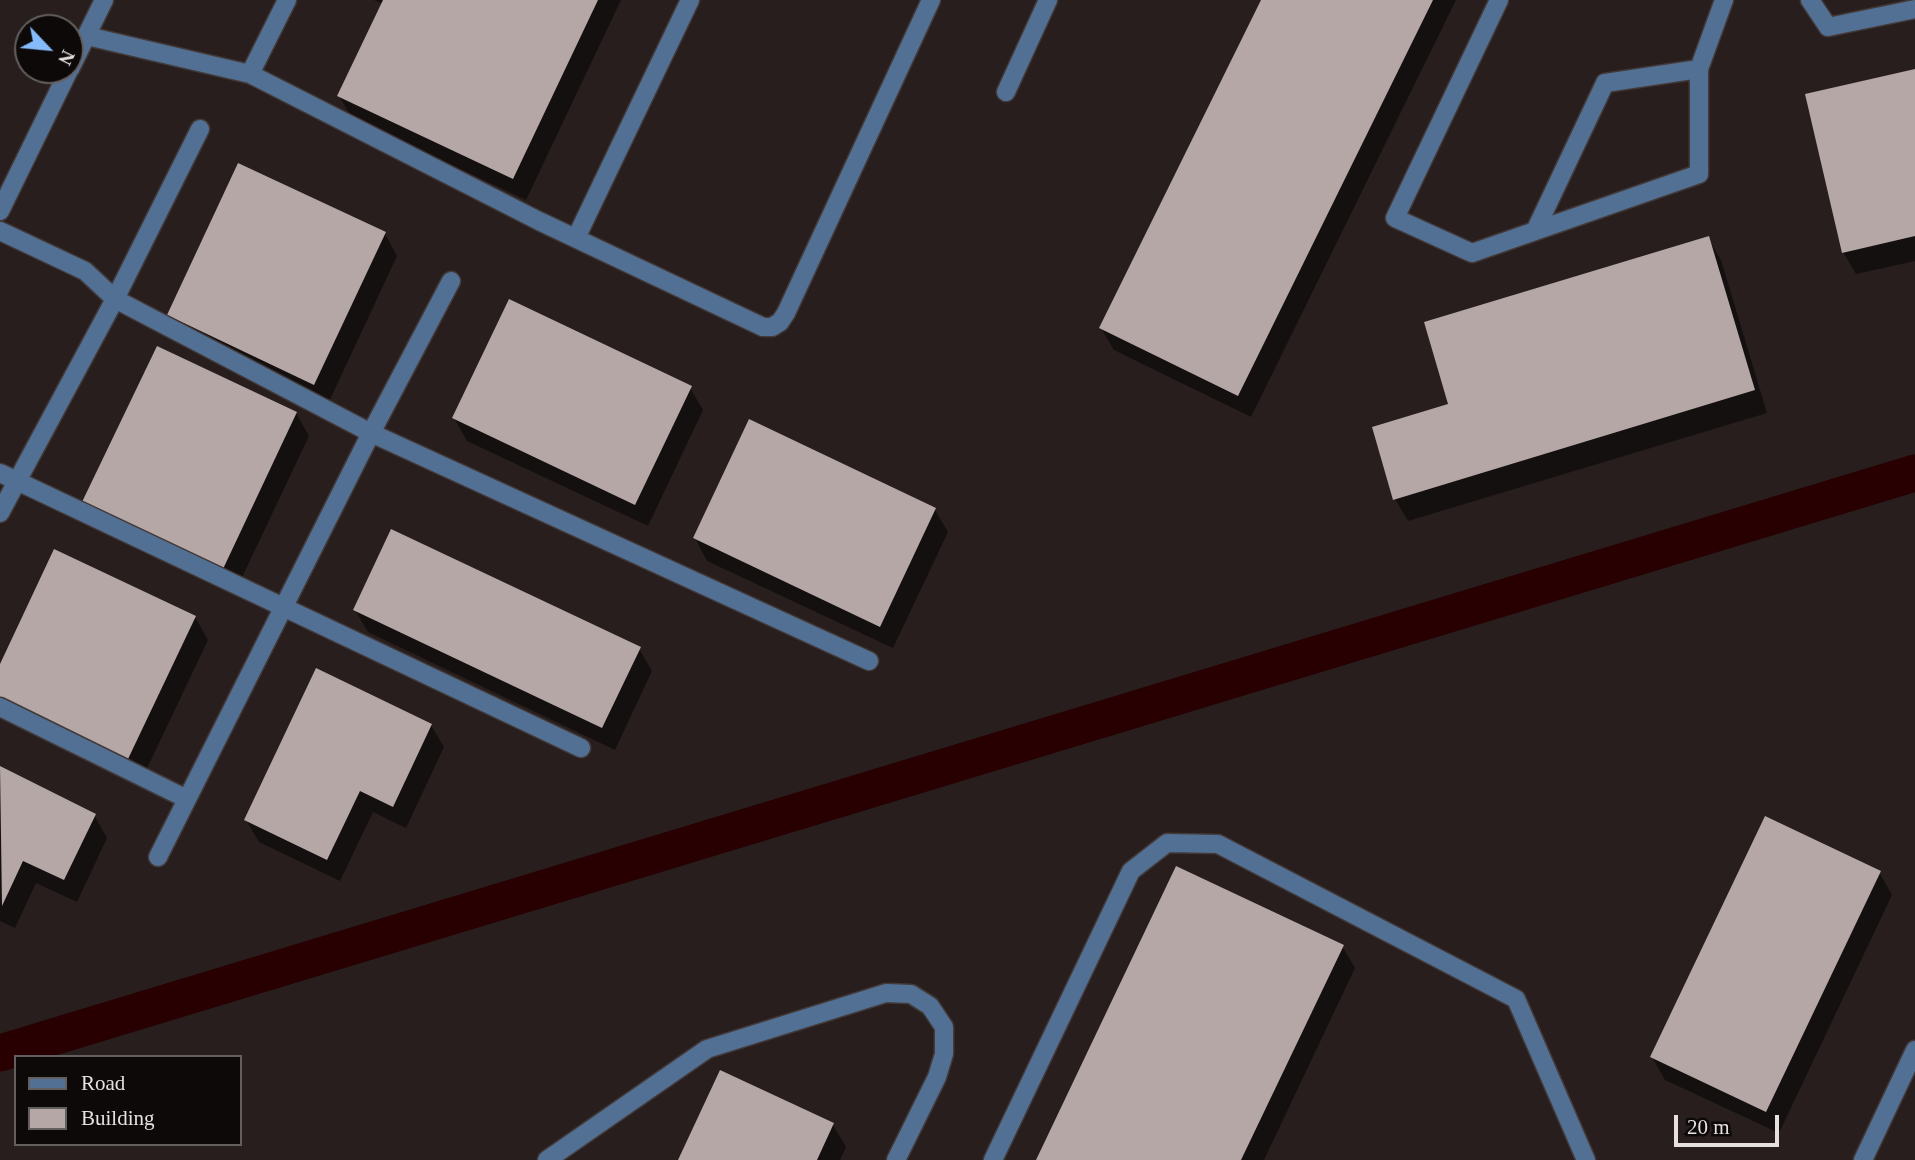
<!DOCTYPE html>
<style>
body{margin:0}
#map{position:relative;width:1915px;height:1160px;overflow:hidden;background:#271e1d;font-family:Georgia,serif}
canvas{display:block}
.legend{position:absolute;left:14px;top:1055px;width:228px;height:91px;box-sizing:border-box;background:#0d0909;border:2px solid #645f5f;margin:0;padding:9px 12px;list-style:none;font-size:21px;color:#e7e0e0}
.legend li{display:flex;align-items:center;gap:14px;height:35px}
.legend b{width:35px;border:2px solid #645f5f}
.north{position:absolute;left:14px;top:14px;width:70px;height:70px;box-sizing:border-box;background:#0d0909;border:2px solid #645f5f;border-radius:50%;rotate:116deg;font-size:19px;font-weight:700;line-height:28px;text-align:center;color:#e7e0e0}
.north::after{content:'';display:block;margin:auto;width:24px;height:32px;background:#86bbfb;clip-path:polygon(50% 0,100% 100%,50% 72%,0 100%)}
.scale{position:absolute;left:1674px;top:1115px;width:105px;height:32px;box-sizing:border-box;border:4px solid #e7e0e0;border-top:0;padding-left:9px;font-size:21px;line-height:24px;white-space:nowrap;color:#e7e0e0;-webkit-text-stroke:5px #0d0909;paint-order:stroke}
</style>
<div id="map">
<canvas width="1915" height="1160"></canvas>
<ul class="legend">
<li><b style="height:9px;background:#527094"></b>Road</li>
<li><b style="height:19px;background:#b4a7a6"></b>Building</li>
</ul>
<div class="north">N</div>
<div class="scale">20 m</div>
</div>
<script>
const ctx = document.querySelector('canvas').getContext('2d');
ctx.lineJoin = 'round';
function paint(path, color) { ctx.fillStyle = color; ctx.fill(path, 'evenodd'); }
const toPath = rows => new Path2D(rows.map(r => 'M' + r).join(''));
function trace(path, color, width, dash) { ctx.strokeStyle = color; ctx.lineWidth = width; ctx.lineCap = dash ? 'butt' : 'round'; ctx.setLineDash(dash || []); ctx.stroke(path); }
paint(toPath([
 [374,0,621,0,526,200,352,118,339,96,383,4],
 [1263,0,1456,0,1251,417,1114,350,1101,328],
 [1915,71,1915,261,1856,274,1843,252],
 [385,234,397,256,327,406,182,337,169,315],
 [1708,238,1721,260,1767,413,1408,521,1395,499,1451,405],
 [690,388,703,410,648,526,467,441,454,418],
 [296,413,309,436,236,590,97,525,84,502],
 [935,510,948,532,893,648,707,561,695,538],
 [355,610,639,649,652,671,615,750,368,632],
 [195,617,208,640,141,781,1,715,0,668],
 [431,725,444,747,406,828,373,812,340,881,259,842,246,820],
 [0,769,94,815,107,838,77,902,36,883,15,928,0,921],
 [1879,872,1892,895,1779,1133,1665,1080,1652,1057],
 [1342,946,1355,968,1264,1160,1038,1160],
 [833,1125,846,1147,840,1160,680,1160]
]), '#0007');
trace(toPath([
 [0,1053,1915,473]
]), '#280002', 37);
paint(toPath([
 [383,0,598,0,513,179,337,96],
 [1261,0,1433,0,1238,396,1099,328],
 [1915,69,1915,236,1842,253,1805,94],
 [238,163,386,232,314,385,167,315],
 [1709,236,1755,390,1393,500,1372,427,1448,404,1424,322],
 [509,299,692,386,635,505,452,418],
 [157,346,297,412,223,569,82,502],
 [749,419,936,508,880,627,693,538],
 [391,529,641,647,602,728,353,610],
 [54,549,196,616,128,759,0,699,0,664],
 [316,668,432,724,393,807,360,791,327,860,244,820],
 [0,766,96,814,64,880,23,861,2,906],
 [1765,816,1881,871,1766,1112,1650,1057],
 [1176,866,1344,945,1241,1160,1036,1160],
 [720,1070,834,1123,817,1160,678,1160]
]), '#b4a7a6');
const minor = toPath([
 [1499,0,1395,218,1472,253,1699,174,1699,69,1724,0],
 [1810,0,1828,27,1915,9],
 [87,36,250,74,287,0],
 [70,69,104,0],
 [250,74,539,221,763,327,772,327,780,322,786,313,931,0],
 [1006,92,1048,0],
 [0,211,69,70],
 [0,231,85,271,115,299,0,513],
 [1535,231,1605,83,1699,69],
 [576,238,690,0],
 [451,281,371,433,869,661],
 [0,473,581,748],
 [0,707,187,799],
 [158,857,371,433,115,299,200,129],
 [547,1160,707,1049,886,993,911,994,930,1006,944,1027,944,1054,937,1077,896,1160],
 [993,1160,1131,871,1167,843,1218,844,1516,999,1586,1160],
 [1863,1160,1915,1050]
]);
trace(minor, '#423938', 21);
trace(minor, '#527094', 18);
</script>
